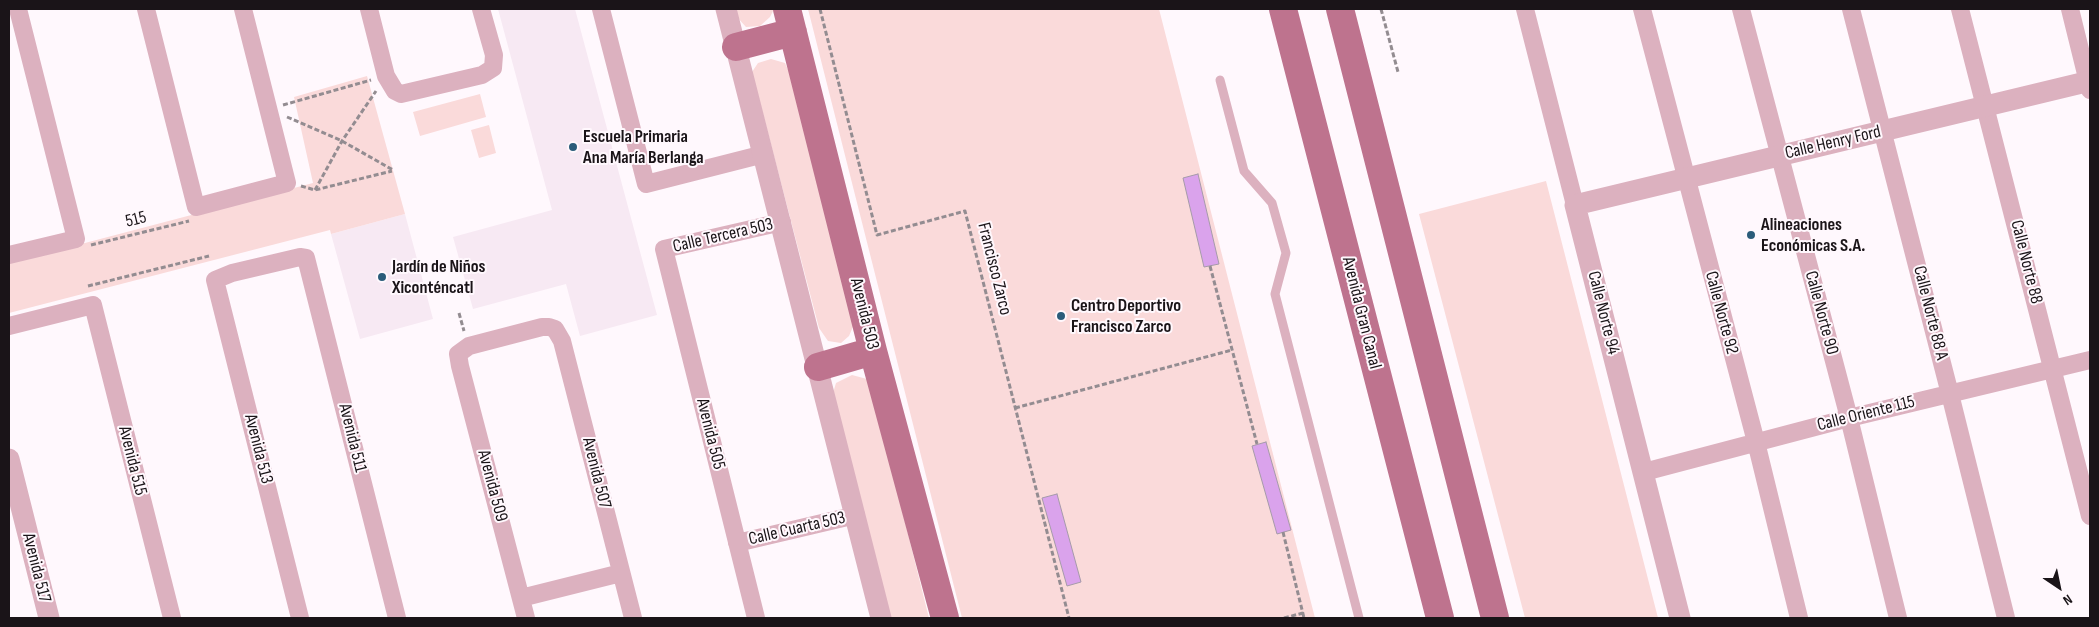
<!DOCTYPE html>
<meta charset="utf-8">
<style>
body{margin:0}
#map{position:relative;width:2099px;height:627px;overflow:hidden;background:#fff8fd;font-family:"Sofia Sans Condensed",sans-serif}
canvas{display:block}
.frame{position:absolute;inset:0;border:10px solid #1a1418;pointer-events:none}
.north{position:absolute;left:2034px;top:562px;width:50px;height:50px;-webkit-text-stroke:4px #fff8fd;paint-order:stroke;rotate:146deg;font-size:14px;font-weight:700;line-height:20px;text-align:center;color:#1a1418}
.north::after{content:'';display:block;margin:auto;width:18px;height:22px;background:#1a1418;clip-path:polygon(50% 0,100% 100%,50% 72%,0 100%)}
</style>
<div id="map">
<canvas width="2099" height="627"></canvas>
<div class="frame"></div>
<div class="north">N</div>
</div>
<script>
const ctx = document.querySelector('canvas').getContext('2d');
ctx.lineJoin = 'round';
function paint(path, color) { ctx.fillStyle = color; ctx.fill(path, 'evenodd'); }
const toPath = rows => new Path2D(rows.map(r => 'M' + r).join(''));
function trace(path, color, width, dash) { ctx.strokeStyle = color; ctx.lineWidth = width; ctx.lineCap = dash ? 'butt' : 'round'; ctx.setLineDash(dash || []); ctx.stroke(path); }
function drawText(font, color, halo, rows, align = 'center') {
  ctx.font = font + ' "Sofia Sans Condensed",sans-serif'; ctx.lineWidth = 4; ctx.setLineDash([]); ctx.textBaseline = 'middle'; ctx.strokeStyle = halo; ctx.fillStyle = color; for (const [text, x, y, turn = 0] of rows) {
    ctx.save(); ctx.translate(x, y); ctx.rotate((+turn || 0) * Math.PI / 180); ctx.textAlign = isNaN(turn) ? turn : align; if (halo) ctx.strokeText(text, 0, 0); ctx.fillText(text, 0, 0); ctx.restore();
  }
}
paint(toPath([
 [498,9,575,9,657,315,580,336,566,284,473,309,453,237,552,210],
 [405,214,433,319,360,339,331,234]
]), '#f7e9f3');
paint(toPath([
 [735,9,774,9,770,17,760,26,746,27,737,17],
 [808,9,1159,9,1315,618,962,618],
 [771,59,785,63,790,74,855,322,849,336,841,343,828,341,819,328,752,72,758,63],
 [367,76,405,214,331,234,330,230,9,313,9,263,313,183,294,97],
 [480,94,486,117,420,136,413,112],
 [489,125,496,153,479,158,471,130],
 [1546,181,1658,618,1525,618,1419,214],
 [852,375,867,379,875,402,929,618,889,618,833,393,836,383]
]), '#fadada');
const building = toPath([
 [1198,174,1219,264,1204,267,1183,178,1198,174],
 [1266,442,1291,530,1277,534,1252,446,1266,442],
 [1057,494,1081,582,1067,586,1042,498,1057,494]
]);
paint(building, '#daa3ec');
trace(building, '#a69baa', 1);
trace(toPath([
 [820,9,877,235,965,211,1069,618],
 [1381,9,1398,72],
 [283,105,371,80],
 [287,117,342,141,393,170],
 [301,186,315,190,392,171],
 [315,190,342,141,376,91],
 [91,245,189,221],
 [1210,266,1257,444],
 [88,286,209,256],
 [459,313,464,331],
 [1015,408,1232,350],
 [1283,532,1304,618],
 [1284,618,1303,613]
]), '#938c91', 3, [5, 2.5]);
trace(toPath([
 [1220,80,1244,171,1272,203,1286,253,1275,294,1359,618]
]), '#dcb1bf', 9);
trace(toPath([
 [146,9,196,207,287,183,243,9],
 [369,9,386,76,395,91,401,94,482,75,493,68,494,55,481,9],
 [601,9,646,184,764,154],
 [1525,9,1575,205],
 [1642,9,1756,442,1799,618],
 [1741,9,1849,418,1898,618],
 [1851,9,1950,394,2006,618],
 [1960,9,2090,516],
 [2070,9,2090,90],
 [9,255,76,239,18,9],
 [9,326,93,305,172,618],
 [1644,472,1849,418,2090,360],
 [737,543,856,515],
 [521,598,621,573],
 [300,618,215,280,232,273,300,257,306,258,397,618],
 [526,618,460,366,458,354,469,346,542,327,549,327,555,329,562,341,633,618],
 [756,618,664,249,782,222]
]), '#dcb1bf', 18);
trace(toPath([
 [726,9,881,618],
 [9,459,49,618],
 [1680,618,1575,205,2090,81]
]), '#dcb1bf', 21);
trace(toPath([
 [787,9,873,351,945,618],
 [1283,9,1440,618],
 [1340,9,1495,618],
 [736,47,793,32],
 [818,367,873,351]
]), '#be738e', 28);
for (const [x, y, r, color] of [
 [573,147,5,"#2b5c7a"],
 [1751,235,5,"#2b5c7a"],
 [382,277,5,"#2b5c7a"],
 [1061,316,5,"#2b5c7a"]
]) { const dot = new Path2D(); dot.arc(x, y, r, 0, 2 * Math.PI); ctx.fillStyle = color; ctx.fill(dot); trace(dot, '#fff8fd', 2); }
drawText('bold 18px', '#1a1418', '#fff8fd', [
 ["Escuela Primaria",583,137],
 ["Ana María Berlanga",583,158],
 ["Alineaciones",1761,225],
 ["Económicas S.A.",1761,246],
 ["Jardín de Niños",392,267],
 ["Xiconténcatl",392,288],
 ["Centro Deportivo",1071,306],
 ["Francisco Zarco",1071,327]
], 'left');
drawText('18px', '#1a1418', '#fff8fd', [
 ["Calle Henry Ford",1833,143,-13],
 ["515",136,220,-14],
 ["Calle Tercera 503",723,236,-13],
 ["Calle Norte 88",2026,262,76],
 ["Francisco Zarco",994,269,76],
 ["Avenida Gran Canal",1361,313,76],
 ["Calle Norte 94",1603,313,76],
 ["Calle Norte 92",1721,313,75],
 ["Calle Norte 90",1821,313,75],
 ["Calle Norte 88 A",1930,313,76],
 ["Avenida 503",864,314,76],
 ["Calle Oriente 115",1866,414,-14],
 ["Avenida 505",710,434,76],
 ["Avenida 511",352,438,76],
 ["Avenida 513",258,449,76],
 ["Avenida 515",132,461,76],
 ["Avenida 507",596,473,76],
 ["Avenida 509",492,486,75],
 ["Calle Cuarta 503",797,529,-13],
 ["Avenida 517",36,568,76]
]);
</script>
